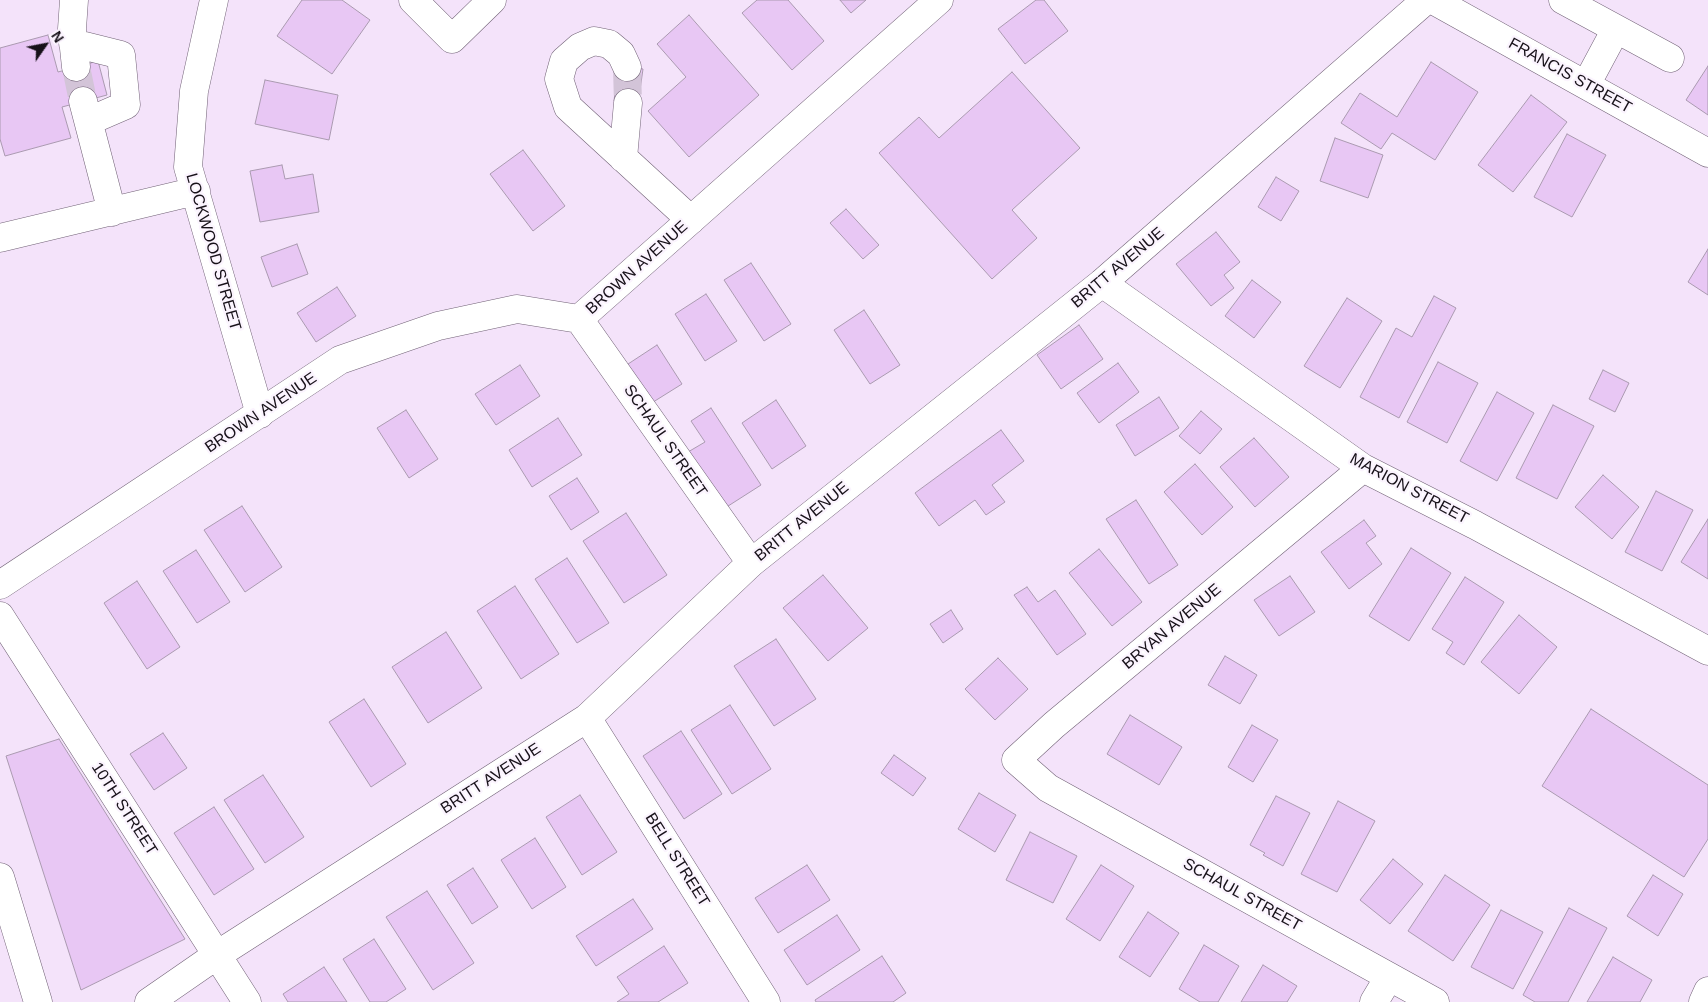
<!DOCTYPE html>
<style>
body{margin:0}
#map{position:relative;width:1708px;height:1002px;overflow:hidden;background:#f4e3fa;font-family:Arial,sans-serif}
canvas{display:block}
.north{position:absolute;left:20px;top:20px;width:50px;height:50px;-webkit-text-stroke:4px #fbf4fe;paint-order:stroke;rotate:57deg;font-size:14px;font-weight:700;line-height:20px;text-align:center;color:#171119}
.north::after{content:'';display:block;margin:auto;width:18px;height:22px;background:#171119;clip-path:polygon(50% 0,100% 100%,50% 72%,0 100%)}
</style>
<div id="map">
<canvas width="1708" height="1002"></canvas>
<div class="north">N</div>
</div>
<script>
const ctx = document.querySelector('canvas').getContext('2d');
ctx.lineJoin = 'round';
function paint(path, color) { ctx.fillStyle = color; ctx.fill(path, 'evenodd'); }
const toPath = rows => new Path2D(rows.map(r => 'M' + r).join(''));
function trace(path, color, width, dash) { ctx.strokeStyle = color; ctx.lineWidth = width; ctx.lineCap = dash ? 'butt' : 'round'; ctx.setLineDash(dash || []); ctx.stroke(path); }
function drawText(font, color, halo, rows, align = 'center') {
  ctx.font = font + ' Arial,sans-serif'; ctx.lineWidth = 4.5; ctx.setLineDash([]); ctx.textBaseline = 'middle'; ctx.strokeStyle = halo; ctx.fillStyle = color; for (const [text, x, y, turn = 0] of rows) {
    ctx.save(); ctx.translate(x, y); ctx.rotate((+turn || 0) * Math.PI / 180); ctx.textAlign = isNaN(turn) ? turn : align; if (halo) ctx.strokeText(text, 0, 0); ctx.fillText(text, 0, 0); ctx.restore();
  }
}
const building = toPath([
 [302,0,342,0,370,20,332,74,277,36,302,0],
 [757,0,788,0,824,41,792,70,742,13,757,0],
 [840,0,866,0,851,13,840,0],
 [1036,0,1044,0,1068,31,1025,64,998,29,1036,0],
 [689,15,759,95,689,157,648,111,686,77,657,44,689,15],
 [48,35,58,72,98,61,107,95,62,107,71,138,5,156,0,139,0,48,48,35],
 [1431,62,1478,92,1435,160,1392,133,1381,149,1341,123,1360,93,1397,117,1431,62],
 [618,65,643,69,638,104,614,101,618,65],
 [1708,66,1708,115,1686,100,1708,66],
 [1012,72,1080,148,1012,210,1037,238,992,279,879,153,919,117,939,138,1012,72],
 [265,80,338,95,329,140,255,124,265,80],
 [1531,95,1567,122,1513,192,1478,165,1531,95],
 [1567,134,1606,155,1572,217,1534,197,1567,134],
 [1335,138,1383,155,1368,198,1320,181,1335,138],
 [523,150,565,206,533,231,490,174,523,150],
 [282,165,285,179,313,174,319,212,260,222,250,171,282,165],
 [1276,177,1299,191,1281,221,1258,207,1276,177],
 [846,209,879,245,863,259,830,223,846,209],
 [1216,232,1240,262,1224,275,1234,288,1211,306,1176,264,1216,232],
 [297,244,308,274,272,287,261,257,297,244],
 [1708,249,1708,295,1688,282,1708,249],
 [751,263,791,324,764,341,724,280,751,263],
 [1252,280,1281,302,1254,338,1225,316,1252,280],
 [337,287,356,316,316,342,297,313,337,287],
 [706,294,737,341,705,361,675,314,706,294],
 [1434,296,1456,308,1399,418,1360,397,1396,328,1412,337,1434,296],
 [1347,298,1382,321,1340,388,1304,366,1347,298],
 [864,310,900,365,870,384,834,330,864,310],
 [1079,325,1103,359,1061,389,1037,355,1079,325],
 [657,345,682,384,650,404,625,366,657,345],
 [1438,362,1478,383,1447,443,1407,422,1438,362],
 [1118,363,1139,392,1099,423,1077,393,1118,363],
 [520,365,540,396,496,425,475,394,520,365],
 [1603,370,1629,383,1615,412,1589,399,1603,370],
 [1497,392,1534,413,1497,481,1460,461,1497,392],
 [1159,397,1179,428,1135,456,1116,425,1159,397],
 [776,400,806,446,772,469,742,423,776,400],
 [1553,405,1594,426,1557,499,1516,478,1553,405],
 [711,408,761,485,725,508,688,452,705,442,691,421,711,408],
 [406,410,438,459,409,478,377,428,406,410],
 [1201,411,1222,429,1200,454,1179,436,1201,411],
 [558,418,582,455,532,487,509,450,558,418],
 [1001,430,1024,461,992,485,1005,502,986,515,975,500,939,526,915,493,1001,430],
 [1254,438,1289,477,1255,507,1220,467,1254,438],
 [1195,464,1233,507,1202,535,1164,492,1195,464],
 [1603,475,1639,507,1612,539,1575,507,1603,475],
 [577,478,599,512,571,530,549,496,577,478],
 [1656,491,1693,510,1662,571,1625,552,1656,491],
 [1136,500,1178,565,1149,584,1106,519,1136,500],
 [242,506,282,567,245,592,204,530,242,506],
 [626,513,667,575,624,603,583,541,626,513],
 [1708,519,1708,579,1681,562,1708,519],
 [1364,520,1376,536,1366,543,1382,564,1349,589,1321,552,1364,520],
 [1411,548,1451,573,1409,641,1369,616,1411,548],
 [1099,549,1142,602,1112,626,1069,573,1099,549],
 [196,550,230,602,197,623,163,571,196,550],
 [567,558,609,623,577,643,535,579,567,558],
 [823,575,868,628,828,661,783,608,823,575],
 [1290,576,1315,612,1279,636,1254,600,1290,576],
 [1465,577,1504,602,1464,665,1446,653,1453,642,1432,629,1465,577],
 [137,581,180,647,147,669,104,603,137,581],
 [515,586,559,654,521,679,477,611,515,586],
 [1027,587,1038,602,1055,590,1086,634,1057,655,1014,595,1027,587],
 [951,610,963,629,943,643,930,624,951,610],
 [1519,615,1557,647,1519,694,1481,662,1519,615],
 [446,632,482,688,428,723,392,667,446,632],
 [776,639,816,699,774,726,734,666,776,639],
 [1225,656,1257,675,1240,704,1208,685,1225,656],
 [998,658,1028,689,995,720,965,689,998,658],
 [364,699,406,764,371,787,329,722,364,699],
 [730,705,771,769,732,794,691,730,730,705],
 [1591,709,1708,785,1708,839,1684,877,1542,786,1591,709],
 [1130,715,1182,747,1159,785,1107,754,1130,715],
 [1252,725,1278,740,1253,782,1228,767,1252,725],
 [681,731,722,794,684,819,643,756,681,731],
 [163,733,187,768,154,790,130,754,163,733],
 [59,739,185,939,81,990,6,756,59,739],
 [894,755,926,778,913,796,881,773,894,755],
 [263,775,304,837,265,863,224,800,263,775],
 [979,793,1016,815,995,852,958,829,979,793],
 [580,795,617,852,582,875,546,817,580,795],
 [1276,796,1310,813,1283,866,1263,855,1265,853,1250,845,1276,796],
 [1338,801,1375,821,1337,892,1301,874,1338,801],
 [214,807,254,869,214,895,174,833,214,807],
 [1030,832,1077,856,1053,903,1006,880,1030,832],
 [535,838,566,887,532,909,501,860,535,838],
 [1393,859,1423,884,1390,924,1360,900,1393,859],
 [807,865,830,900,778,933,755,898,807,865],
 [1101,865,1134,886,1100,941,1066,919,1101,865],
 [473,868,498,907,472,924,447,885,473,868],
 [1445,875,1490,905,1453,961,1408,931,1445,875],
 [1653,875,1683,894,1658,936,1627,916,1653,875],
 [427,891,474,963,433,990,386,917,427,891],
 [633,899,653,929,596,966,576,936,633,899],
 [1569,908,1607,928,1568,1002,1535,1002,1523,995,1569,908],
 [1501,910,1543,932,1513,989,1471,967,1501,910],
 [1148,912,1179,933,1150,977,1119,957,1148,912],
 [837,915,860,950,807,985,784,950,837,915],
 [374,939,406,989,386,1002,370,1002,343,959,374,939],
 [1204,945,1239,966,1218,1002,1200,1002,1179,989,1204,945],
 [664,946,688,983,658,1002,617,1002,629,994,617,977,664,946],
 [882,956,906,993,893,1002,816,1002,815,1000,882,956],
 [1613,957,1652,980,1640,1002,1587,1002,1613,957],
 [1263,965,1297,986,1287,1002,1241,1002,1263,965],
 [324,967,347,1002,288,1002,283,994,324,967]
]);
paint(building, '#e8c7f4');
trace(building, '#aa9ab0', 1);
trace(toPath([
 [76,67,83,101],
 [627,67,628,103]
]), '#d3c4d8', 28, [28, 14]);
const minor = toPath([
 [74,0,72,29,76,67],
 [214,0,194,91,188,167,260,414],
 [413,0,452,39,492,0],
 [1433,0,1708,153],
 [1563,0,1670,58],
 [73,43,121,55,126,105,89,121],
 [627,67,621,54,609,44,594,41,580,47,564,61,559,79,568,107,691,220],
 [1586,85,1616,29],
 [83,101,112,212],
 [623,158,628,103],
 [0,238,196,191],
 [1102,283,1363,468,1475,525,1708,651],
 [579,319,751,563],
 [1363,468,1054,725,1016,760,1048,788,1435,1002],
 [0,585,340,360,438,326,517,309,579,319,939,0],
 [0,616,247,1002],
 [587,718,766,1002],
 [0,877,38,1002],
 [149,1002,217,955,587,718,751,563,1102,283,1426,0],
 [1374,1002,1389,977],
 [1703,1002,1708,991]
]);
trace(minor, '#716276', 29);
trace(minor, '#fff', 28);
drawText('16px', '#171119', '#fbf4fe', [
 ["FRANCIS STREET",1570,76,29],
 ["LOCKWOOD STREET",213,252,74],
 ["BROWN AVENUE",637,268,-42],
 ["BRITT AVENUE",1118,268,-40],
 ["BROWN AVENUE",261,413,-34],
 ["SCHAUL STREET",665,441,55],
 ["MARION STREET",1409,489,28],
 ["BRITT AVENUE",802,522,-39],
 ["BRYAN AVENUE",1172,627,-40],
 ["BRITT AVENUE",491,779,-33],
 ["10TH STREET",124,809,57],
 ["BELL STREET",677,860,58],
 ["SCHAUL STREET",1242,895,29]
]);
</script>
